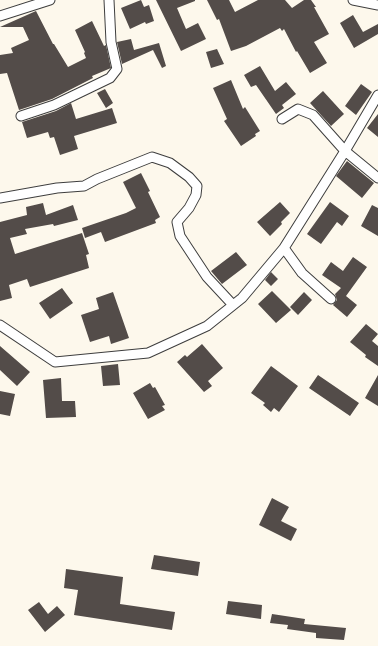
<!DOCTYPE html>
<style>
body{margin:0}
canvas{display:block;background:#fdf8ec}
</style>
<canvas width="378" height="646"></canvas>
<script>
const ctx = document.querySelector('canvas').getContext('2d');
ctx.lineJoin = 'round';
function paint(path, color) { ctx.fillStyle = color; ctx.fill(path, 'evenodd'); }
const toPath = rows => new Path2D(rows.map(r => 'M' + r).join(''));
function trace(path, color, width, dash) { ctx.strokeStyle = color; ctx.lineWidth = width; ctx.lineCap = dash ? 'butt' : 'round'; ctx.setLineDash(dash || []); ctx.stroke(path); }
paint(toPath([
 [141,0,144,7,149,5,154,21,146,24,145,22,130,29,121,8],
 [156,0,195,0,195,1,177,8,186,29,198,23,206,39,181,51],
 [207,0,229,0,235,12,258,0,285,0,292,8,304,0,311,0,316,7,314,7,329,34,314,42,327,63,310,73,297,51,296,52,284,29,282,31,280,28,246,46,231,51,219,19,217,20],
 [36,11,53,44,54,44,68,67,86,58,84,53,85,52,75,30,92,21,104,46,106,45,111,68,92,76,93,78,52,99,19,110,7,73,0,74,0,55,13,53,11,48,29,40,23,27,0,27],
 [353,15,363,32,378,24,378,34,354,48,340,23],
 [131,39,134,50,159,43,166,66,162,68,153,50,122,64,117,42],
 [217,49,224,64,211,68,206,52],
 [260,66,275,91,286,82,296,94,282,105,284,108,276,114,256,85,251,87,244,75],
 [231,80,243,109,245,107,260,131,255,134,256,136,241,146,224,121,227,119,213,88],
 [361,84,372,92,356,115,345,106],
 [105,89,113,103,106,108,97,93],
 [323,91,344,114,331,126,310,103],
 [71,103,76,119,112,108,117,123,74,136,78,149,60,155,54,137,50,138,48,132,27,138,22,122,56,111],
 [378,114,378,137,367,128],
 [347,161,374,183,362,198,336,176],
 [141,173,150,191,148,192,160,217,155,220,156,223,105,242,101,232,85,238,82,228,126,213,136,208,123,182],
 [280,202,290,213,281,222,282,224,270,236,257,222],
 [330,202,349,216,342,226,337,222,321,244,307,234],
 [43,203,46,215,73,205,78,220,54,226,53,224,25,229,27,234,10,238,15,254,82,233,89,254,86,255,89,268,30,287,27,279,9,285,12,298,0,301,0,222,27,215,26,207],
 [372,205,378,208,378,236,361,226],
 [236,252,247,265,222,284,211,271],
 [353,257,367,267,346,296,357,305,347,317,333,305,337,300,335,294,341,288,322,275,331,262,343,271],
 [271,272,278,279,271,286,265,280],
 [62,288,73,303,50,319,39,303],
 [272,291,291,310,276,323,258,304],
 [113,292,129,338,111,344,109,336,90,342,81,315,99,309,96,298],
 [304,292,312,300,298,315,290,307],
 [366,324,378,334,372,341,378,346,378,366,365,357,366,355,350,342],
 [202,344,223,368,208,381,212,386,204,392,177,362,185,355,187,357],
 [0,346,30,372,17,386,0,370],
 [118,364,120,385,103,386,101,366],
 [271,366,298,386,279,412,274,408,271,412,263,405,265,403,251,393],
 [318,375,359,403,350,416,309,388],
 [378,375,378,406,365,398],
 [61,378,62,401,75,401,76,417,46,418,43,380],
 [150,383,153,388,155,387,165,405,162,406,165,410,148,419,133,393],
 [0,391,15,394,10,416,0,414],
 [272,498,289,507,281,521,297,529,291,541,259,525],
 [154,555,200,562,198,576,151,569],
 [66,569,123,577,120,604,175,612,172,630,74,615,78,590,64,588],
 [228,601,262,605,261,619,226,614],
 [39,602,48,614,57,606,65,615,45,632,28,610],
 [272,614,305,619,304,624,346,628,344,640,316,638,316,633,287,629,288,625,270,623]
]), '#534c49');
const street = toPath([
 [353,0,378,5],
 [0,16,50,0],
 [21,116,54,105,110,78,117,69,111,42,109,0],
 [282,119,298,109,313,115,345,151,378,178],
 [0,198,57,188,84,186,97,179,152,157,170,163,189,177,197,186,196,195,189,208,177,222,180,236,207,277,233,305],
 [284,248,302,273,331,299],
 [0,325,55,362,148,353,207,326,242,298,284,248,345,151,378,95]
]);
trace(street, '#3e3e3e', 11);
trace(street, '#fff', 9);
</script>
